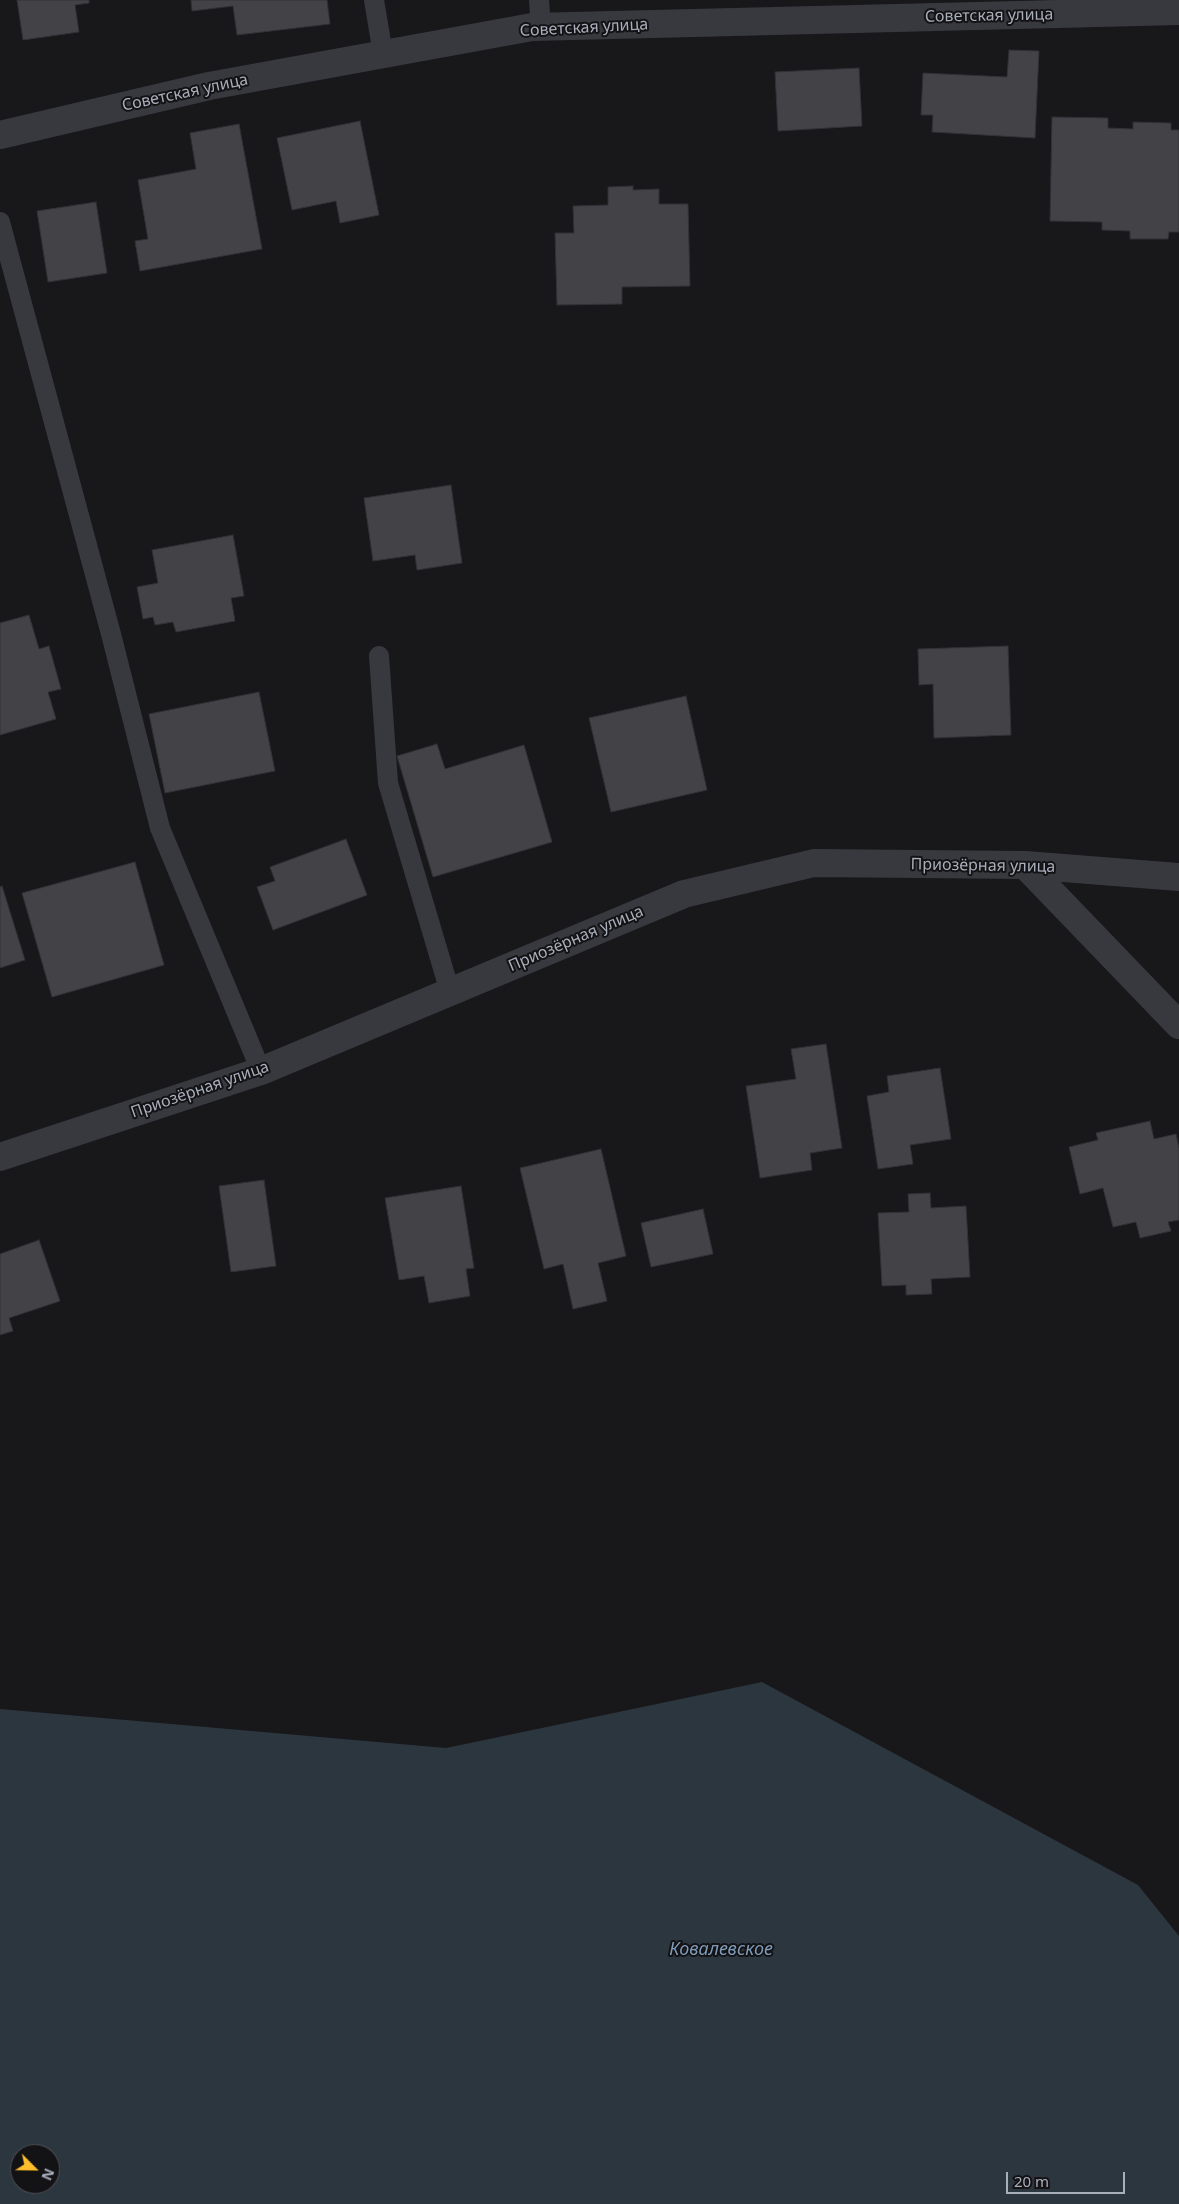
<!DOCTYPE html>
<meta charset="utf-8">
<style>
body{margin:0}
#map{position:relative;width:1179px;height:2204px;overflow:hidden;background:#18171a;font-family:"Noto Sans",sans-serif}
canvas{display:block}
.north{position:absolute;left:10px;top:2144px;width:50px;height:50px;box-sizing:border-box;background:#131215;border:1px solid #4f5057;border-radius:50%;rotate:113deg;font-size:14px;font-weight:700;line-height:20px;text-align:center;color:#a9aebb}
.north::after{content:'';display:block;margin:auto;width:18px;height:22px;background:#febd2b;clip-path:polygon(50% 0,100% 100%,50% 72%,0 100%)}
.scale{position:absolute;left:1006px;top:2172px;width:119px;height:22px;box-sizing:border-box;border:2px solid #a9aebb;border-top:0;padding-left:6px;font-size:15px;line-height:18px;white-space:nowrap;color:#a9aebb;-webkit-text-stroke:4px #131215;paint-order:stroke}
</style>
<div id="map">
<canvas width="1179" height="2204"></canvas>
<div class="north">N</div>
<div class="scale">20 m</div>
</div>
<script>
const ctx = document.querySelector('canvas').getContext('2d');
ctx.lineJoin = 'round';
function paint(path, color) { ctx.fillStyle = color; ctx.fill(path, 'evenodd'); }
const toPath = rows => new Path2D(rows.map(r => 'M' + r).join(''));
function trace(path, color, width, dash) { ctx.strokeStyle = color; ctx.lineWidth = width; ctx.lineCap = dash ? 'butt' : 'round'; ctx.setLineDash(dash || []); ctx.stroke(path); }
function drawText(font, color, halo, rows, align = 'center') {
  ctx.font = font + ' "Noto Sans",sans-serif'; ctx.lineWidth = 4; ctx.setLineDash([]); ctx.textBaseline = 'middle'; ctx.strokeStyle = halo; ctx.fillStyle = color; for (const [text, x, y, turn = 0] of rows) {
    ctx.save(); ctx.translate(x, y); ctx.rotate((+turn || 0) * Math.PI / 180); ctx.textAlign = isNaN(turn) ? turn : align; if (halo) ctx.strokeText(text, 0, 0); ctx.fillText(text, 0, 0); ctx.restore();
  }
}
paint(toPath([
 [762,1682,1138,1885,1179,1936,1179,2204,0,2204,0,1709,446,1748],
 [20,2154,50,2154,50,2184,20,2184]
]), '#2c363f');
const building = toPath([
 [17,0,89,0,89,3,75,5,79,32,23,40,17,0],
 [191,0,327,0,330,24,237,35,233,6,192,11,191,0],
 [1009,50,1039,51,1035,138,932,132,933,115,921,115,923,73,1007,77,1009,50],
 [859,68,862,126,778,131,775,72,859,68],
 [1052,117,1108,118,1108,128,1133,129,1133,122,1171,123,1171,130,1179,130,1179,232,1169,232,1168,239,1130,239,1130,231,1102,230,1102,222,1050,221,1052,117],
 [360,121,379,215,340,223,336,201,292,210,277,138,360,121],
 [239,124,262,249,140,271,135,241,148,239,138,180,196,169,190,133,239,124],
 [633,186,633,190,659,189,659,204,688,204,690,286,622,287,622,304,557,305,555,233,574,233,573,206,608,205,608,187,633,186],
 [96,202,107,273,48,282,37,211,96,202],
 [451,485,462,563,417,570,415,555,373,561,364,498,451,485],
 [233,535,244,596,231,598,235,621,176,632,173,622,155,625,153,617,143,619,137,587,158,583,152,550,233,535],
 [29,615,39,649,49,646,61,689,48,692,56,719,0,735,0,623,29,615],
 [1008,646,1011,735,934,738,933,684,919,685,918,649,1008,646],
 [259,692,275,771,165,793,149,714,259,692],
 [686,696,707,790,611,812,589,718,686,696],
 [437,744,445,769,524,745,552,842,433,877,397,756,437,744],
 [346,839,367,895,273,930,257,887,275,881,270,867,346,839],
 [135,862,164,965,52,997,22,893,135,862],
 [2,886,25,960,0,968,0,887,2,886],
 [826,1044,842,1148,810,1153,812,1170,760,1178,746,1086,796,1079,791,1049,826,1044],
 [940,1068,951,1139,910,1145,913,1164,878,1169,867,1096,889,1092,887,1076,940,1068],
 [1150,1121,1154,1139,1176,1134,1179,1148,1179,1220,1168,1222,1171,1231,1140,1238,1136,1222,1113,1227,1103,1188,1080,1194,1069,1147,1098,1140,1096,1133,1150,1121],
 [601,1149,626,1256,598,1263,607,1301,573,1309,563,1264,544,1269,520,1168,601,1149],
 [264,1180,276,1266,231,1272,219,1186,264,1180],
 [461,1186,474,1268,466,1269,470,1296,429,1303,424,1276,399,1280,385,1198,461,1186],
 [930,1193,931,1208,966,1206,970,1277,931,1279,932,1294,906,1295,906,1285,882,1286,878,1213,909,1212,908,1194,930,1193],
 [703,1209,713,1254,651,1267,641,1223,703,1209],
 [39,1240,60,1301,9,1318,13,1331,0,1335,0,1254,39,1240]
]);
paint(building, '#424247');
trace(building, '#313136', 1);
trace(toPath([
 [374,0,383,54],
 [539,0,541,27],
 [0,222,111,634,160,828,261,1071],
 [379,656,388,783,450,992]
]), '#38393f', 20);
trace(toPath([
 [0,135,209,86,532,27,1179,11],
 [1025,865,1179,1025],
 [0,1157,261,1071,684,894,814,863,1025,865,1179,877]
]), '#38393f', 28);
drawText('16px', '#a9aebb', '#131215', [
 ["Советская улица",989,16,-1],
 ["Советская улица",584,28,-3],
 ["Советская улица",185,93,-12],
 ["Приозёрная улица",983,866,1],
 ["Приозёрная улица",576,939,-23],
 ["Приозёрная улица",200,1090,-19]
]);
drawText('italic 18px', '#7e9bb8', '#131215', [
 ["Ковалевское",721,1950]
]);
</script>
